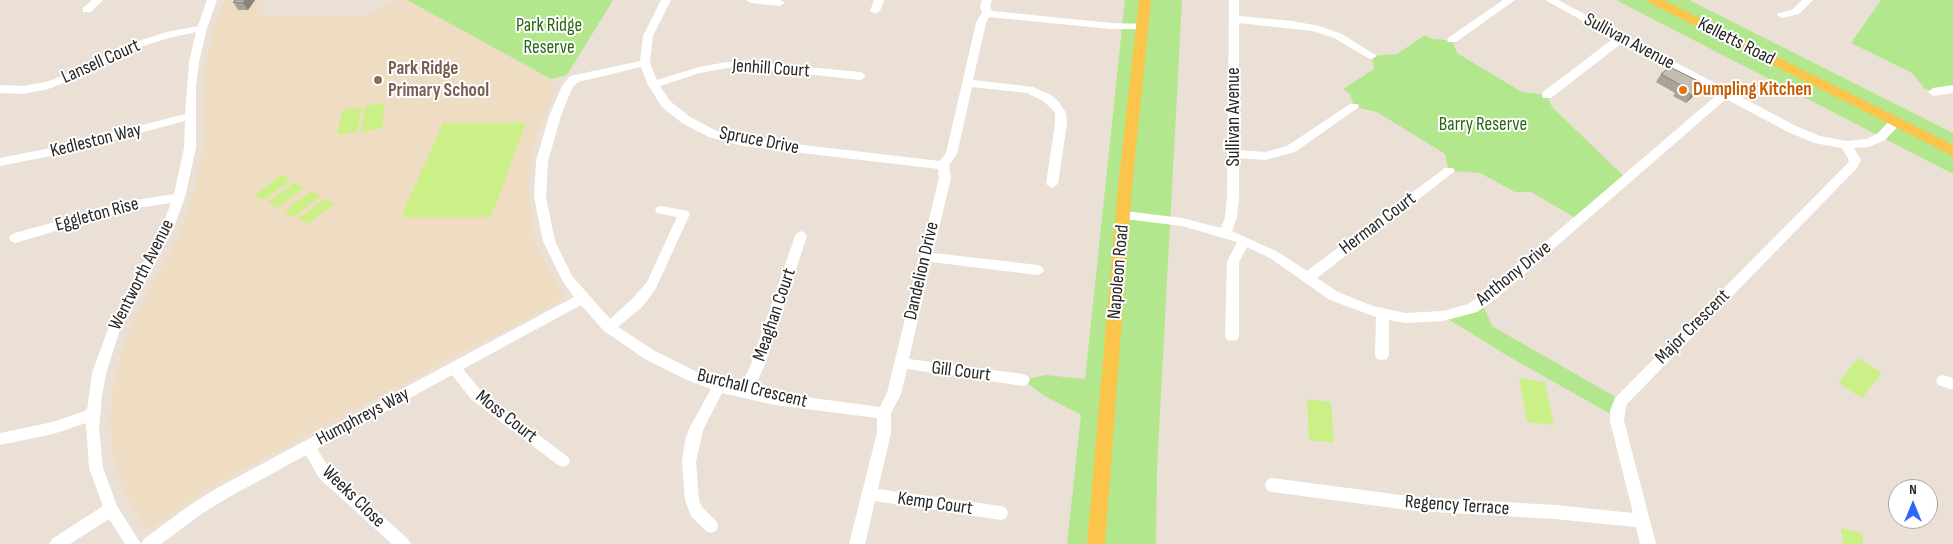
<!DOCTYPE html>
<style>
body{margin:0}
#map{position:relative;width:1953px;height:544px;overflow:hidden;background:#ebe0d6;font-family:"Sofia Sans Condensed",sans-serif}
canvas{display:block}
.north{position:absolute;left:1888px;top:479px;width:50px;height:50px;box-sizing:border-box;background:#fff;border:1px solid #a9a9a9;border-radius:50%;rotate:0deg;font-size:14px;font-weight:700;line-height:20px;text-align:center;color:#272727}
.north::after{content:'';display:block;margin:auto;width:18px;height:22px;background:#2f66ff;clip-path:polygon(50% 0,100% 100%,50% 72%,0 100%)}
</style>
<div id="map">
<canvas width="1953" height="544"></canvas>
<div class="north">N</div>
</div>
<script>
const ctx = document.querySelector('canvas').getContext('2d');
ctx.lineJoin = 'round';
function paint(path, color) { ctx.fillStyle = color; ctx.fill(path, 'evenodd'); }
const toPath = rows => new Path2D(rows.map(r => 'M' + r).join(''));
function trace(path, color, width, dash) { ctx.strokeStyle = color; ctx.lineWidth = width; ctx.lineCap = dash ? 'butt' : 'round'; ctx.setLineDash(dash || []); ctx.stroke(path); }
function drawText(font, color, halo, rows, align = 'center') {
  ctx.font = font + ' "Sofia Sans Condensed",sans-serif'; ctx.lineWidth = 4; ctx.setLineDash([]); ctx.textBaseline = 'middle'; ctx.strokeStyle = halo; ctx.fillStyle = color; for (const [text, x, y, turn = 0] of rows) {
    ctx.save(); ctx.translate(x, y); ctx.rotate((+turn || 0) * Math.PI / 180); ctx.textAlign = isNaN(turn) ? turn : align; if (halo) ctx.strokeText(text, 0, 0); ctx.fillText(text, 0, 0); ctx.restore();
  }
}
paint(toPath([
 [225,0,266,0,255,15,356,17,369,14,397,0,407,0,551,79,556,89,538,132,532,157,528,180,529,199,534,234,539,252,564,295,561,300,240,471,195,497,153,528,146,529,123,490,113,456,110,422,114,378,130,327,182,229,197,179,204,144,203,101,206,64,214,27]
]), '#efddc3');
paint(toPath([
 [407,0,613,0,567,75,551,79],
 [1125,0,1182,0,1157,469,1156,544,1067,544,1081,415,1043,395,1023,380,1046,375,1085,379,1122,28,1142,31,1143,26,1122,25],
 [1616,0,1689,0,1953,133,1953,174],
 [1881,0,1953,0,1953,89,1933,92,1924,88,1912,73,1851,43],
 [1425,35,1432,39,1452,40,1457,53,1522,92,1547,95,1552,107,1627,179,1579,220,1531,192,1515,192,1480,173,1449,171,1445,154,1377,112,1354,107,1350,94,1343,89,1374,69,1372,56,1397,54],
 [1482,303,1492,326,1621,400,1616,417,1508,356,1443,316]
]), '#b3e78d');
paint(toPath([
 [385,103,382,128,361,132,365,106],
 [362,107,357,132,337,135,342,110],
 [443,123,526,123,491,217,401,217],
 [281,175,291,180,264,200,254,195],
 [294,183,304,188,278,208,268,202],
 [311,191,321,196,294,217,284,211],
 [324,199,334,204,308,224,298,219],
 [1858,358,1882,373,1862,398,1838,383],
 [1519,378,1545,382,1554,425,1527,422],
 [1307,399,1331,402,1334,443,1309,440],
 [1841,528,1862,533,1863,544,1843,544]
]), '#cbf088');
paint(toPath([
 [92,0,103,0,91,12,83,12,83,8,92,0],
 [207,0,217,0,207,28,199,62,196,86,196,148,185,197,173,230,122,324,106,373,102,396,99,429,103,468,117,506,141,544,125,544,109,519,70,544,49,544,52,539,103,506,89,468,86,423,53,434,0,445,0,433,53,422,87,410,92,373,110,324,161,230,171,203,130,209,15,243,11,241,9,238,11,235,15,233,130,201,174,194,184,148,185,121,61,154,0,166,0,158,61,146,185,114,189,62,196,32,169,38,140,47,86,74,48,89,23,94,0,93,0,85,23,86,46,82,78,70,132,43,167,32,198,26,207,0],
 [661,0,671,0,653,36,650,63,657,80,699,67,727,62,752,62,861,72,866,76,861,80,752,68,727,68,700,73,660,86,670,101,690,117,717,131,743,138,940,161,946,153,976,23,982,12,980,6,982,0,992,0,990,6,992,11,1111,23,1147,24,1148,26,1143,29,1111,29,989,17,986,23,973,80,1033,87,1051,95,1059,102,1066,113,1067,123,1058,184,1052,188,1046,184,1055,123,1055,113,1051,108,1043,101,1027,93,972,87,957,154,949,165,951,178,933,253,1038,265,1042,267,1044,270,1042,273,1038,275,931,262,909,359,1023,374,1028,376,1030,380,1028,384,1023,386,907,369,901,394,891,413,891,433,878,489,1001,506,1006,508,1008,513,1006,518,1001,520,875,501,865,544,849,544,877,433,877,418,775,405,722,393,703,430,696,462,699,500,702,507,716,521,718,526,716,531,711,533,706,531,691,516,685,500,682,462,685,440,689,429,711,389,685,379,645,359,604,331,581,305,463,369,482,392,568,457,570,461,568,465,563,467,558,465,472,400,452,375,317,449,329,468,408,539,411,544,392,544,319,478,306,455,229,497,200,515,161,544,141,544,144,539,190,505,219,487,574,297,563,282,543,241,534,197,536,161,549,116,562,86,570,76,640,61,643,36,661,0],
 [641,67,648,85,662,107,682,123,709,137,743,146,938,169,939,178,887,393,880,407,775,393,754,388,764,367,807,236,805,233,801,231,797,233,795,236,750,367,741,385,720,380,695,371,655,351,618,327,642,307,655,290,690,214,688,211,661,206,657,207,655,210,657,213,677,217,647,282,632,299,610,319,572,276,555,241,546,197,548,161,561,116,572,88,578,82,641,67],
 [746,0,780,0,785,3,780,6,751,3,746,0],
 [874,0,884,0,880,11,875,14,870,11,874,0],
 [1229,0,1239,0,1239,16,1292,21,1319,26,1342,34,1377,56,1372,59,1368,58,1334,38,1313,31,1239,23,1239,150,1265,152,1287,146,1350,104,1358,104,1359,107,1295,152,1265,160,1239,158,1239,198,1237,217,1232,231,1278,252,1307,271,1445,168,1453,168,1455,171,1317,278,1338,292,1373,306,1405,313,1443,311,1468,304,1489,290,1718,94,1622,43,1551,98,1543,98,1542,95,1543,92,1614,38,1545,0,1558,0,1796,126,1820,136,1846,141,1867,139,1877,134,1891,119,1899,119,1901,122,1899,125,1885,140,1869,147,1854,148,1861,160,1857,168,1626,405,1624,421,1656,544,1640,544,1636,527,1555,519,1416,511,1272,492,1267,490,1265,485,1267,480,1272,478,1416,497,1555,505,1633,513,1610,421,1610,411,1615,398,1848,163,1849,160,1842,148,1814,143,1788,132,1726,99,1497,298,1477,312,1443,321,1405,323,1389,320,1389,355,1387,359,1382,360,1377,359,1375,355,1376,317,1330,300,1270,258,1247,247,1239,262,1239,336,1237,340,1232,341,1227,340,1225,336,1227,262,1237,242,1182,226,1125,219,1119,215,1125,211,1182,218,1221,228,1225,217,1227,198,1229,0],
 [1503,0,1515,0,1456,42,1448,42,1447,40,1448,38,1503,0],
 [1802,0,1813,0,1799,14,1782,18,1777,15,1778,13,1792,10,1802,0],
 [1953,85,1953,93,1933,96,1928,92,1933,88,1953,85],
 [1943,375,1953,378,1953,390,1938,385,1936,381,1938,377,1943,375]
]), '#fff');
paint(toPath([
 [1139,0,1151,0,1132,188,1105,544,1087,544,1118,188,1139,0],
 [1648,0,1663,0,1953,145,1953,156,1650,3,1648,0]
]), '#fbc54b');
paint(toPath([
 [235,0,255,0,248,10,238,10,233,2],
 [1661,74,1704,84,1698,92,1686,103,1673,96,1675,93,1656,82]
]), '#a7a29a');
paint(toPath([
 [245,0,255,0,248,10,243,3],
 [1704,84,1698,92,1686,103,1691,95]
]), '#88847d');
const building = toPath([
 [235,0,245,0,243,3,233,2,235,0],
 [1670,67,1704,84,1691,95,1679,88,1682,86,1661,74,1670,67]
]);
paint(building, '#c2bcb3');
trace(building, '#88847d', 1);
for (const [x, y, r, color] of [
 [378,80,5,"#8d6e63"],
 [1683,90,5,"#e8710a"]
]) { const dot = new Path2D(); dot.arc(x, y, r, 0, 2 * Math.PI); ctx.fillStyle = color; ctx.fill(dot); trace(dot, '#fff', 2); }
drawText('19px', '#2b6713', '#fff', [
 ["Park Ridge",549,26],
 ["Reserve",549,48],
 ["Barry Reserve",1483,125]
]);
drawText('19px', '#272727', '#fff', [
 ["Sullivan Avenue",1629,42,28],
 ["Kelletts Road",1736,42,27],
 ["Lansell Court",101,62,-24],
 ["Jenhill Court",771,69,4],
 ["Sullivan Avenue",1234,117,-90],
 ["Kedleston Way",96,141,-14],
 ["Spruce Drive",759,141,11],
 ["Eggleton Rise",97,215,-15],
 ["Herman Court",1378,224,-37],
 ["Dandelion Drive",922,271,-77],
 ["Napoleon Road",1119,272,-85],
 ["Anthony Drive",1514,274,-39],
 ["Wentworth Avenue",142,275,-63],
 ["Meaghan Court",775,315,-71],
 ["Major Crescent",1693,327,-45],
 ["Gill Court",961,372,7],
 ["Burchall Crescent",752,389,14],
 ["Humphreys Way",363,417,-28],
 ["Moss Court",506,417,38],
 ["Weeks Close",353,497,44],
 ["Kemp Court",935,504,8],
 ["Regency Terrace",1457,506,4]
]);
drawText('bold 19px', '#785e54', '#fff', [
 ["Park Ridge",388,69],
 ["Primary School",388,91]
], 'left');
drawText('bold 19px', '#c56008', '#fff', [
 ["Dumpling Kitchen",1693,90]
], 'left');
</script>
